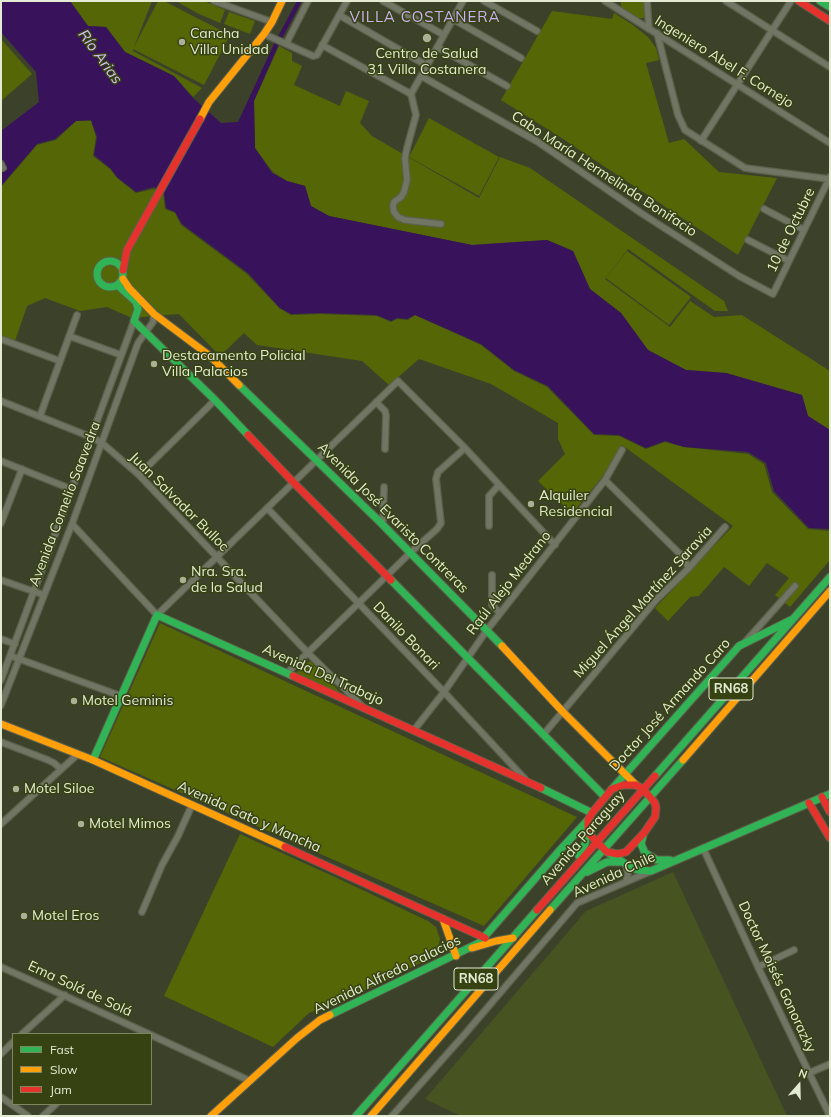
<!DOCTYPE html>
<meta charset="utf-8">
<style>
body{margin:0}
#map{position:relative;width:831px;height:1117px;overflow:hidden;background:#3c422a;font-family:Mulish,sans-serif}
canvas{display:block}
.frame{position:absolute;inset:0;border:2px solid #e3ebd2;pointer-events:none}
.legend{position:absolute;left:12px;top:1033px;width:140px;height:72px;box-sizing:border-box;background:#374213;border:1px solid #7c865f;margin:0;padding:5px 7px;list-style:none;font-size:12px;color:#e3ebd2}
.legend li{display:flex;align-items:center;gap:8px;height:20px}
.legend b{width:20px;border:1px solid #7c865f}
.north{position:absolute;left:779px;top:1065px;width:40px;height:40px;-webkit-text-stroke:3px #374213;paint-order:stroke;rotate:20deg;font-size:11px;font-weight:700;line-height:16px;text-align:center;color:#e3ebd2}
.north::after{content:'';display:block;margin:auto;width:14px;height:18px;background:#e3ebd2;clip-path:polygon(50% 0,100% 100%,50% 72%,0 100%)}
</style>
<div id="map">
<canvas width="831" height="1117"></canvas>
<div class="frame"></div>
<ul class="legend">
<li><b style="height:5px;background:#30b455"></b>Fast</li>
<li><b style="height:5px;background:#ff9f0a"></b>Slow</li>
<li><b style="height:5px;background:#e5322d"></b>Jam</li>
</ul>
<div class="north">N</div>
</div>
<script>
const ctx = document.querySelector('canvas').getContext('2d');
ctx.lineJoin = 'round';
function paint(path, color) { ctx.fillStyle = color; ctx.fill(path, 'evenodd'); }
const toPath = rows => new Path2D(rows.map(r => 'M' + r).join(''));
function trace(path, color, width, dash) { ctx.strokeStyle = color; ctx.lineWidth = width; ctx.lineCap = dash ? 'butt' : 'round'; ctx.setLineDash(dash || []); ctx.stroke(path); }
function drawText(font, color, halo, rows, align = 'center') {
  ctx.font = font + ' Mulish,sans-serif'; ctx.lineWidth = 3; ctx.setLineDash([]); ctx.textBaseline = 'middle'; ctx.strokeStyle = halo; ctx.fillStyle = color; for (const [text, x, y, turn = 0] of rows) {
    ctx.save(); ctx.translate(x, y); ctx.rotate((+turn || 0) * Math.PI / 180); ctx.textAlign = isNaN(turn) ? turn : align; if (halo) ctx.strokeText(text, 0, 0); ctx.fillText(text, 0, 0); ctx.restore();
  }
}
paint(toPath([
 [673,872,787,1116,461,1116,425,1099,586,911]
]), '#475320');
paint(toPath([
 [70,1,152,1,134,47,158,1,164,1,230,35,204,85,133,49,133,51,202,88,193,97,174,76,125,52,106,27,88,26],
 [176,1,204,1,225,10,220,23,197,13],
 [621,1,644,1,645,16,644,18,638,18,621,7],
 [552,11,612,19,614,13,633,25,648,37,656,48,659,60,646,63,669,143,684,139,719,172,777,178,738,255,560,137,501,100],
 [229,12,255,21,250,34,224,24],
 [1,39,32,74,1,101],
 [279,46,292,53,292,61,302,66,294,85,340,106,346,91,369,101,360,123,372,136,479,198,500,157,530,168,724,301,728,311,715,311,628,249,605,279,670,327,690,301,714,317,742,315,830,371,830,430,808,416,802,395,726,373,686,370,648,350,621,313,590,289,573,251,547,240,472,245,329,216,311,206,305,186,287,181,273,172,255,148,254,101],
 [429,118,499,157,479,196,409,157],
 [76,121,91,121,96,137,93,156,110,169,117,178,136,193,154,189,163,192,165,209,175,213,181,225,247,274,279,308,291,315,322,314,377,316,391,322,397,319,408,320,415,315,481,345,514,371,547,387,594,435,619,436,646,449,665,442,684,447,748,454,764,464,772,492,808,529,830,531,830,560,790,607,775,595,789,578,767,563,749,586,724,567,699,596,690,597,668,621,655,608,733,526,622,445,602,477,572,514,538,481,565,454,558,439,558,423,491,384,419,359,389,385,362,361,257,345,244,333,220,356,179,314,132,318,107,307,80,311,45,298,27,306,15,341,1,335,1,187,37,145,56,140],
 [627,251,691,297,669,325,606,278],
 [160,623,577,817,484,926,100,757],
 [310,661,341,693,340,694,296,673],
 [240,834,335,877,428,921,436,927,440,939,438,948,432,957,377,985,309,1013,273,1047,164,996]
]), '#546606');
paint(toPath([
 [1,1,70,1,88,26,106,27,125,52,174,76,193,98,221,123,238,122,274,44,297,1,302,1,278,46,254,101,255,148,272,173,287,181,305,186,311,206,329,216,472,245,547,240,573,251,590,289,621,313,648,350,686,370,726,373,802,395,808,416,830,430,830,529,809,528,774,491,766,463,748,452,684,447,665,441,646,448,619,435,594,434,548,386,514,370,481,344,415,315,407,319,397,318,391,321,376,315,320,313,291,314,280,308,248,273,182,224,175,212,166,208,164,192,154,187,136,192,118,178,110,168,94,155,97,137,91,120,76,121,55,139,37,144,1,186,1,131,39,102,36,72,1,32]
]), '#38125b');
const street = toPath([
 [214,1,272,22],
 [383,1,444,35],
 [484,1,537,31],
 [605,1,830,143],
 [647,1,649,29],
 [726,1,830,67],
 [339,15,426,65],
 [453,19,521,58],
 [657,33,678,115,685,130,745,168,829,179],
 [264,34,313,56,317,55,347,1],
 [286,44,308,1],
 [322,45,411,94],
 [437,47,507,86],
 [421,76,538,142,641,213,739,276,773,294,830,177],
 [411,94,416,115,407,148,405,158,407,180,404,192,401,197,394,202,393,206,394,212,398,217,405,220,441,224],
 [411,94,463,1],
 [701,141,791,1],
 [1,164,3,168],
 [764,209,804,230],
 [748,240,789,261],
 [69,336,121,355],
 [1,339,60,361],
 [1,401,91,437,102,443,139,475,308,653,362,706],
 [376,402,385,411,386,415,385,449],
 [40,416,77,315],
 [1,461,71,489],
 [139,475,215,400],
 [605,480,681,555,689,568],
 [267,508,444,692,525,779],
 [1,523,22,469],
 [381,523,383,521,384,487],
 [72,524,157,615,398,381,465,448,555,545],
 [489,526,489,496,499,485],
 [492,575,492,605,500,613],
 [1,580,44,595],
 [1,639,15,644],
 [746,641,795,586],
 [11,656,121,696],
 [287,673,410,553,437,529,441,523,436,479,438,472,465,448],
 [1,680,134,321],
 [1,705,72,524,138,343,153,322,154,314],
 [414,730,444,692,487,630,605,480,622,450],
 [543,735,656,600,689,568,725,527],
 [1,742,48,760,54,763,61,769],
 [1,824,78,754],
 [703,848,758,967,830,1116],
 [626,865,628,874,626,881],
 [142,912,162,865,178,836,192,805],
 [1,967,149,1034],
 [758,967,794,950],
 [22,1034,65,995],
 [151,1035,250,1081],
 [1,1054,13,1042],
 [809,1073,830,1064],
 [1,1097,28,1116],
 [43,1116,56,1104],
 [392,1116,464,1035,577,903,649,872]
]);
const fast = toPath([
 [820,1,830,7],
 '97 274a13 13 0 1 1 26 0a13 13 0 1 1-26 0Z',
 [117,285,136,302,138,309,134,321,215,400,248,435],
 [239,385,381,523,502,646],
 [391,580,605,797],
 [93,760,157,615,293,676],
 [655,776,830,577],
 [541,788,592,813],
 [612,789,739,646,791,620],
 [643,836,641,844,645,853,657,860,670,860],
 [607,852,632,868,638,870,651,871,830,794],
 [579,856,585,844,588,829],
 [587,872,607,862,620,862],
 [550,910,683,760],
 [330,1015,479,943,560,850,588,820],
 [356,1116,537,910]
]);
const slow = toPath([
 [200,119,209,102,264,34,272,22,282,1],
 [123,279,129,288,154,314,210,356,239,385],
 [502,646,563,712,636,785],
 [1,724,93,760,285,847],
 [683,760,830,591],
 [443,919,456,956],
 [472,948,496,941,513,938],
 [211,1116,297,1038,320,1020,330,1015],
 [371,1116,550,910]
]);
const jam = toPath([
 [799,1,830,21],
 [123,270,127,250,200,119],
 [248,435,294,483,391,580],
 [293,676,541,788],
 [623,785,636,785,643,789,655,803,656,808,655,817,644,833,626,852,618,854,607,852,590,835,588,829,588,820,592,813,612,789,623,785],
 [822,797,830,812],
 [809,803,830,838],
 [285,847,485,938],
 [537,910,655,776]
]);
trace(street, '#5c614c', 8);
trace(fast, '#5c614c', 9);
trace(slow, '#5c614c', 9);
trace(jam, '#5c614c', 9);
trace(street, '#717564', 5.5);
trace(fast, '#30b455', 7);
trace(slow, '#ff9f0a', 7);
trace(jam, '#e5322d', 7);
for (const [x, y, r, color] of [
 [427,38,5,"#a9b097"],
 [182,42,4,"#a9b097"],
 [154,364,4,"#a9b097"],
 [531,504,4,"#a9b097"],
 [183,580,4,"#a9b097"],
 [74,701,4,"#a9b097"],
 [16,789,4,"#a9b097"],
 [81,824,4,"#a9b097"],
 [24,916,4,"#a9b097"]
]) { const dot = new Path2D(); dot.arc(x, y, r, 0, 2 * Math.PI); ctx.fillStyle = color; ctx.fill(dot); trace(dot, '#374213', 1.5); }
for (const [x, y, w] of [
 [731,689,44],
 [476,979,44]
]) { const box = new Path2D(); box.roundRect(x - w / 2, y - 11, w, 22, 3); ctx.fillStyle = '#374213'; ctx.fill(box); trace(box, '#e3ebd2', 1); }
drawText('bold 13px', '#e3ebd2', null, [
 ["RN68",731,689],
 ["RN68",476,979]
]);
drawText('14px', '#e3ebd2', '#374213', [
 ["Cancha",190,34],
 ["Villa Unidad",190,50],
 ["Centro de Salud",427,54,"center"],
 ["31 Villa Costanera",427,70,"center"],
 ["Destacamento Policial",162,356],
 ["Villa Palacios",162,372],
 ["Alquiler",539,496],
 ["Residencial",539,512],
 ["Nra. Sra.",191,572],
 ["de la Salud",191,588],
 ["Motel Geminis",82,701],
 ["Motel Siloe",24,789],
 ["Motel Mimos",89,824],
 ["Motel Eros",32,916]
], 'left');
drawText('14px', '#e3ebd2', '#374213', [
 ["Ingeniero Abel F. Cornejo",724,62,32],
 ["Cabo María Hermelinda Bonifacio",604,174,33],
 ["10 de Octubre",791,230,-64],
 ["Juan Salvador Bulloc",179,502,45],
 ["Avenida Cornelio Saavedra",65,504,-69],
 ["Avenida José Evaristo Contreras",393,518,45],
 ["Raúl Alejo Medrano",509,583,-52],
 ["Miguel Ángel Martínez Saravia",643,602,-48],
 ["Danilo Bonari",406,636,46],
 ["Avenida Del Trabajo",323,675,24],
 ["Doctor José Armando Caro",670,705,-48],
 ["Avenida Gato y Mancha",249,817,24],
 ["Avenida Paraguay",583,838,-49],
 ["Avenida Chile",614,875,-25],
 ["Avenida Alfredo Palacios",387,975,-26],
 ["Doctor Moisés Gonorazky",777,977,65],
 ["Ema Solá de Solá",80,989,25]
]);
ctx.letterSpacing = '1px';
drawText('15px', '#cbb1f7', '#374213', [
 ["VILLA COSTANERA",425,17]
]);
ctx.letterSpacing = '0px';
drawText('italic 15px', '#d5c1f8', '#374213', [
 ["Río Arias",100,57,54]
]);
</script>
